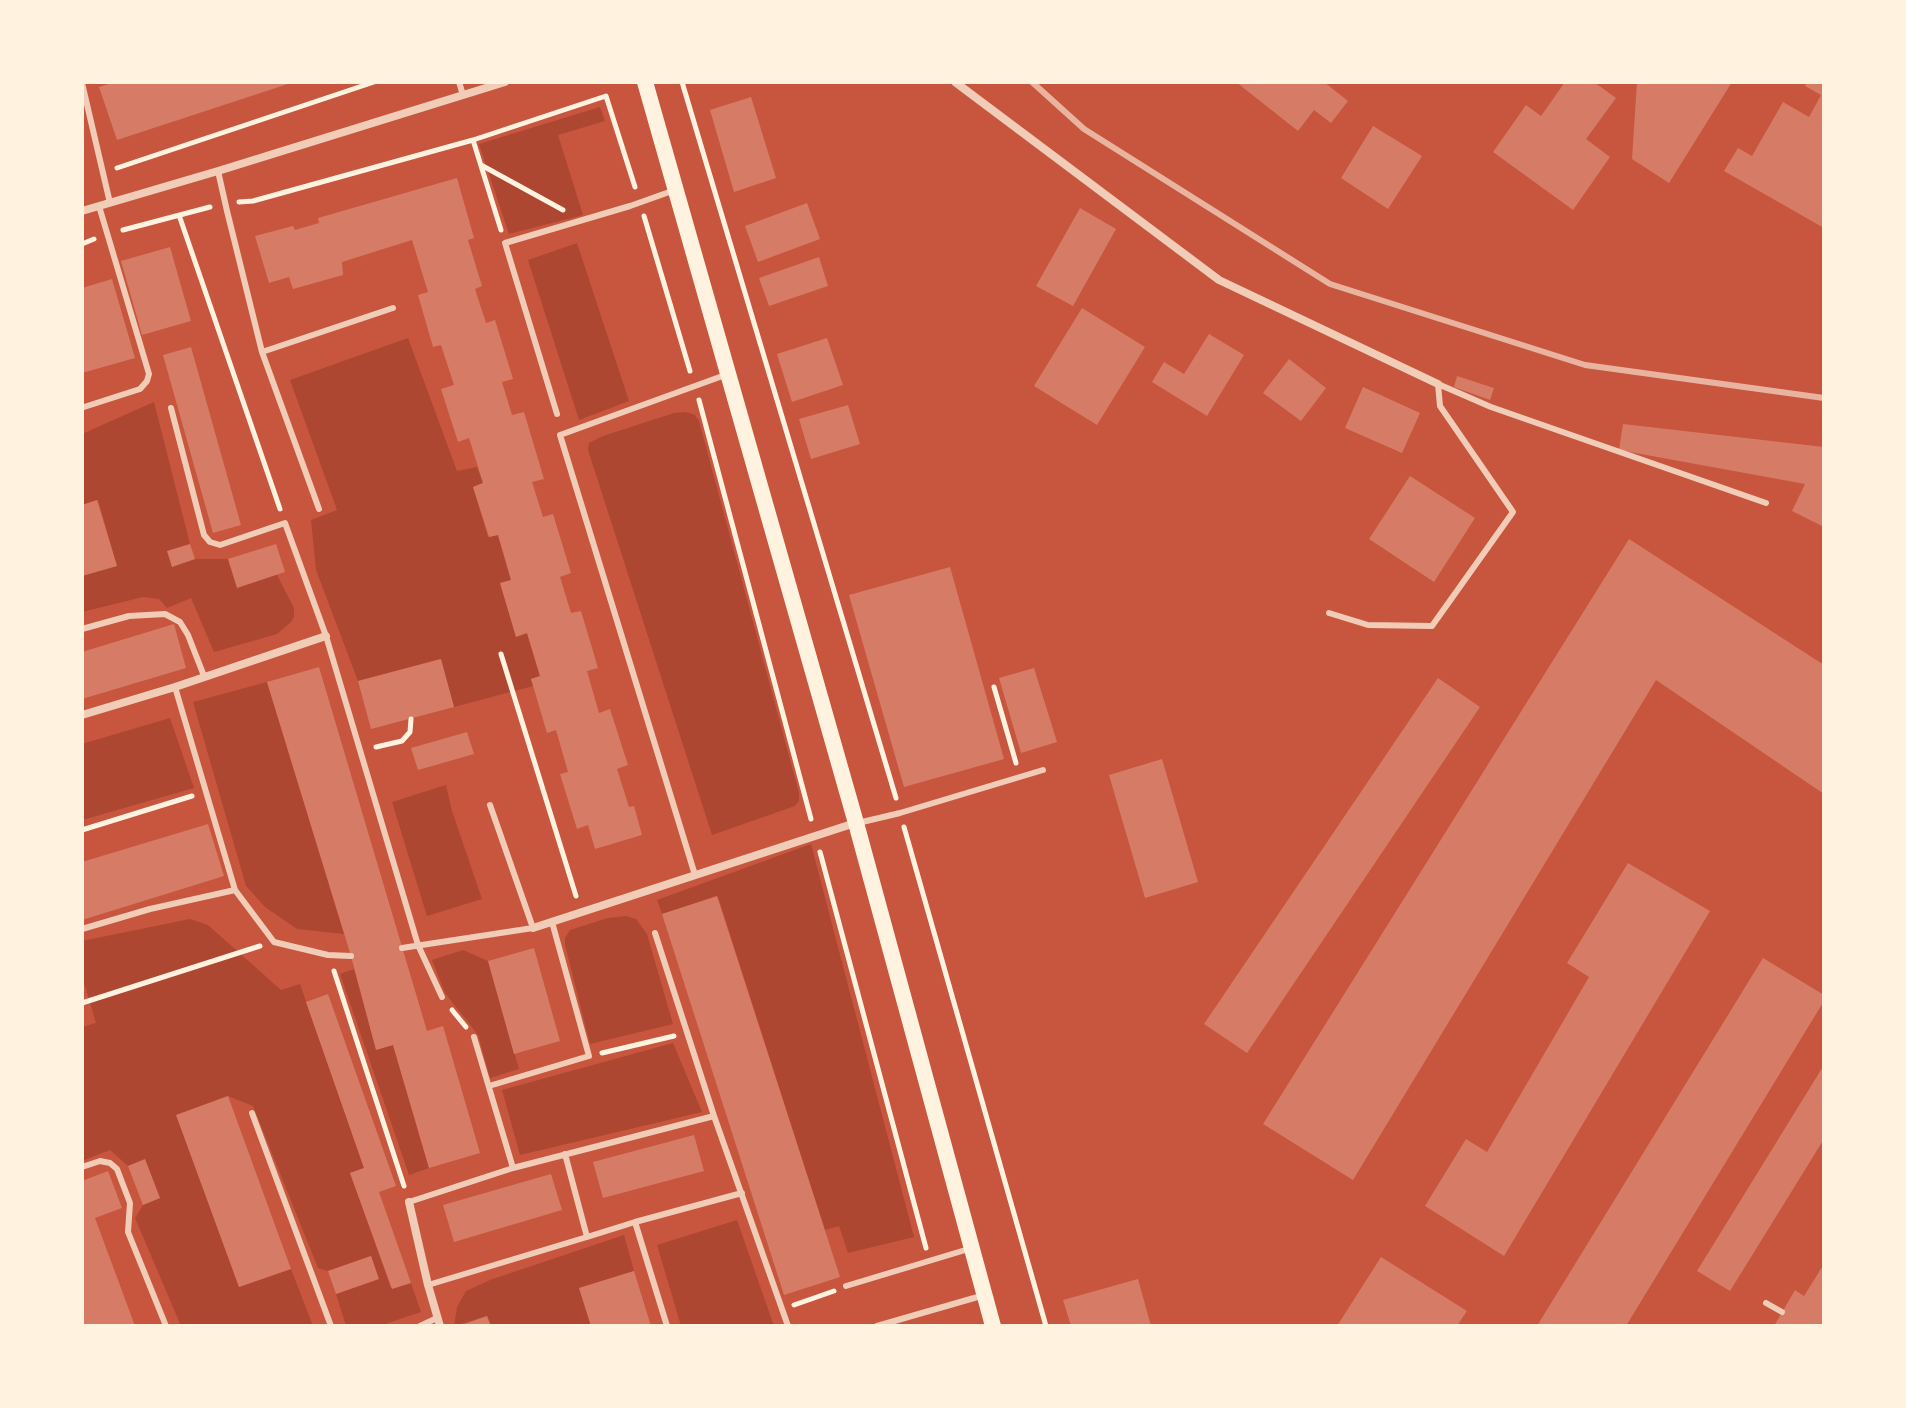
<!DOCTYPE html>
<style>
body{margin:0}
#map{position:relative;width:1906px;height:1408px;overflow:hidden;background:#c8553d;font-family:"Times New Roman",serif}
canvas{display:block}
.frame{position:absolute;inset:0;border:84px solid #fff3e0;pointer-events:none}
</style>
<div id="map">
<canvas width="1906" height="1408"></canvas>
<div class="frame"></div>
</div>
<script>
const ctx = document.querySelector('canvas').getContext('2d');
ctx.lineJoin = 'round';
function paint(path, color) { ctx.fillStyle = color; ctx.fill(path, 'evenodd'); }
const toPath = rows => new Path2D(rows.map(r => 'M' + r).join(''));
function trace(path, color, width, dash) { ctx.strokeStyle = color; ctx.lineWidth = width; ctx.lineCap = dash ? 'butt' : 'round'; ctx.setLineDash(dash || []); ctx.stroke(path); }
paint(toPath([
 [600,107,605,121,558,135,583,215,509,234,479,144],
 [577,243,629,401,579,420,528,260],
 [408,338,457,471,477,467,483,483,473,487,488,537,498,535,511,580,500,583,516,636,527,633,540,676,531,679,533,686,454,707,440,659,358,681,316,570,311,520,337,510,290,380],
 [154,402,190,544,168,551,172,566,195,559,228,559,277,575,294,608,294,617,291,622,277,634,214,652,191,598,167,608,159,599,143,597,82,612,82,576,117,566,98,500,82,505,82,434],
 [686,412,695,415,699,421,799,793,799,801,795,806,712,835,588,450,589,443,603,436,674,413],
 [267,682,344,934,297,929,265,907,246,886,193,702],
 [170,718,194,788,82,820,82,744],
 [446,785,452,811,482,899,427,916,392,802],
 [811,844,914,1237,848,1253,839,1226,825,1230,718,897,662,914,657,900],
 [626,916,636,919,647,934,673,1024,590,1044,565,945,565,938,570,930,608,918],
 [190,919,208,925,281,990,300,984,364,1168,350,1173,391,1288,411,1283,421,1312,379,1326,346,1326,336,1294,378,1279,371,1256,328,1271,318,1268,253,1106,228,1096,177,1115,239,1287,291,1269,313,1326,181,1326,135,1218,143,1205,160,1198,145,1160,128,1166,110,1150,82,1161,82,1027,96,1023,82,976,82,941],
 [463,950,488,961,519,1069,490,1078,478,1035,445,993,432,960],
 [354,969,376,1049,393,1045,429,1168,409,1175,340,974],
 [673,1043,702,1112,520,1155,502,1090],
 [737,1220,774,1326,681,1326,657,1245],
 [624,1235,634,1271,579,1288,591,1326,491,1326,487,1316,454,1326,457,1307,466,1291,490,1280]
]), '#ae4732');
paint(toPath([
 [115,82,291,82,291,83,117,140,99,87],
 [1236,82,1324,82,1348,101,1331,123,1314,110,1298,131],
 [1565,82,1594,82,1616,98,1586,139,1610,157,1573,210,1493,152,1526,105,1541,116],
 [1637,82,1732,82,1669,183,1632,159],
 [1807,82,1824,82,1824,228,1724,171,1738,148,1752,156,1783,102,1809,117,1821,95,1805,86],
 [751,97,776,178,734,192,710,110],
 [1373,126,1422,156,1388,209,1341,178],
 [457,178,474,238,468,240,482,286,475,289,486,323,495,320,513,379,502,382,512,415,524,412,544,479,532,482,543,517,553,514,571,573,560,577,571,613,581,611,598,668,587,671,599,713,610,709,628,765,617,769,629,807,634,806,642,835,595,849,588,825,577,829,560,774,568,772,556,730,547,733,531,679,540,676,527,633,516,637,500,583,511,580,498,535,489,537,473,487,483,483,469,438,458,442,441,389,454,385,441,345,433,347,418,295,428,292,412,240,342,262,343,275,293,289,289,277,269,283,255,236,293,226,295,230,319,223,318,218],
 [807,203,820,239,758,262,745,226],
 [1080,208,1116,229,1073,306,1036,286],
 [170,247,191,321,142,335,121,261],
 [819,257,828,286,769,306,759,278],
 [112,279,135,358,82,373,82,288],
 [1082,308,1145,347,1097,425,1034,386],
 [1209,334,1244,355,1207,416,1152,382,1164,362,1184,374],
 [827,338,843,385,792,402,777,354],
 [191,347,241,525,213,533,163,355],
 [1289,359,1326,388,1301,421,1263,393],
 [1457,376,1494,388,1490,400,1454,387],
 [1363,387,1420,413,1402,453,1345,428],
 [848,405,860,444,811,459,799,419],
 [1623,424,1824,447,1824,527,1792,511,1805,484,1619,450],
 [1410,476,1475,518,1434,582,1369,539],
 [97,500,117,566,82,576,82,505],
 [1629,539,1824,665,1824,794,1656,680,1353,1180,1263,1124],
 [190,544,195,559,172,567,167,551],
 [276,544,285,572,237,588,228,559],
 [950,567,1004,759,904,787,849,595],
 [174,624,186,668,82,699,82,652],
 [441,659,454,707,371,729,358,681],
 [319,667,427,1031,443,1026,480,1153,429,1168,393,1045,376,1050,351,956,267,682],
 [1034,668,1057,742,1021,753,999,678],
 [1438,678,1480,707,1247,1053,1204,1024],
 [467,732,474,754,418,770,411,748],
 [1162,759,1198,882,1145,898,1109,775],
 [208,824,224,876,82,920,82,862],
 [1628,863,1710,911,1504,1256,1425,1206,1466,1139,1487,1152,1589,977,1567,963],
 [717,896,840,1277,784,1295,662,914],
 [534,948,560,1041,514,1054,488,961],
 [1763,958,1824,995,1824,1001,1626,1326,1537,1326],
 [328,994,396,1186,379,1192,411,1283,392,1289,350,1173,364,1168,306,1002],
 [1824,1065,1824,1139,1730,1291,1697,1271],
 [228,1096,291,1269,239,1287,176,1115],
 [694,1135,704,1171,603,1198,593,1162],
 [145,1159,160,1198,143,1205,128,1166],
 [108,1171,122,1208,95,1218,135,1326,82,1326,82,1181],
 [551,1174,562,1210,454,1242,443,1205],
 [371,1256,379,1279,336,1294,328,1271],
 [1381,1257,1467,1311,1457,1326,1337,1326],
 [1824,1264,1824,1326,1774,1326,1795,1290,1804,1296],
 [634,1271,651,1326,591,1326,579,1288],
 [1138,1279,1151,1326,1071,1326,1063,1300],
 [487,1316,491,1326,459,1326]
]), '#d67c66');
trace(toPath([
 [682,82,896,798],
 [473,140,501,230],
 [481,165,563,210],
 [117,168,374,82],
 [239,202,253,201,473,140,606,96,635,187],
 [179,215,280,509],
 [644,216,690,371],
 [123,230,210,207],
 [82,244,94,239],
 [699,400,811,819],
 [501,654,576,896],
 [994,687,1016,763],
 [376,747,402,741,410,732,411,719],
 [904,827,1046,1326],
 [82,830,192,796],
 [820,852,926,1248],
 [334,971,404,1186],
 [82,1003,260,946],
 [452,1010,466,1027],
 [602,1053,674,1036],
 [794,1305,834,1291]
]), '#fff3e0', 5);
trace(toPath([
 [459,82,463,95],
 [82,83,110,203],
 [218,171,227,211,262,352,393,308],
 [262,352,319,509],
 [84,407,140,389,147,381,149,374,99,206],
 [171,408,204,535,210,542,220,545,285,523,326,636,418,945,442,997],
 [557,414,505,243,630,206,675,190],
 [1329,613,1368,625,1432,626,1513,512,1440,406,1438,384,1491,407,1766,503],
 [82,629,129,616,165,614,180,622,188,635,204,676],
 [175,687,235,890],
 [858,823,900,813,1043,770],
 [695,875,560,435,728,374],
 [82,929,150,909,235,890,274,942,328,955,351,956],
 [655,933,714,1116,788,1326],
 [402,948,533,928,490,805],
 [489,1086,589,1056,552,922],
 [252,1113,331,1326],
 [565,1154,587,1237,635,1222,742,1193],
 [82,1167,100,1161,110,1163,117,1169,130,1203,128,1232,166,1326],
 [513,1168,714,1116],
 [409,1202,513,1168,474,1037],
 [635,1222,667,1326],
 [428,1285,587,1237],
 [846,1286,972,1248],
 [1766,1303,1782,1312],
 [420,1326,437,1318],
 [877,1326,981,1296]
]), '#f1ccb7', 6);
trace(toPath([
 [955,82,1219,280,1438,384],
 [82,211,218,171,505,82],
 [82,715,175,687,326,636],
 [533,928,855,823],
 [409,1202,428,1285,440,1326]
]), '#f1ccb7', 8);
trace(toPath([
 [645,82,856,823,993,1326]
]), '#fff3e0', 16);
trace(toPath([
 [1032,82,1084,129,1330,284,1585,365,1824,398]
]), '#e9b49f', 6);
</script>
